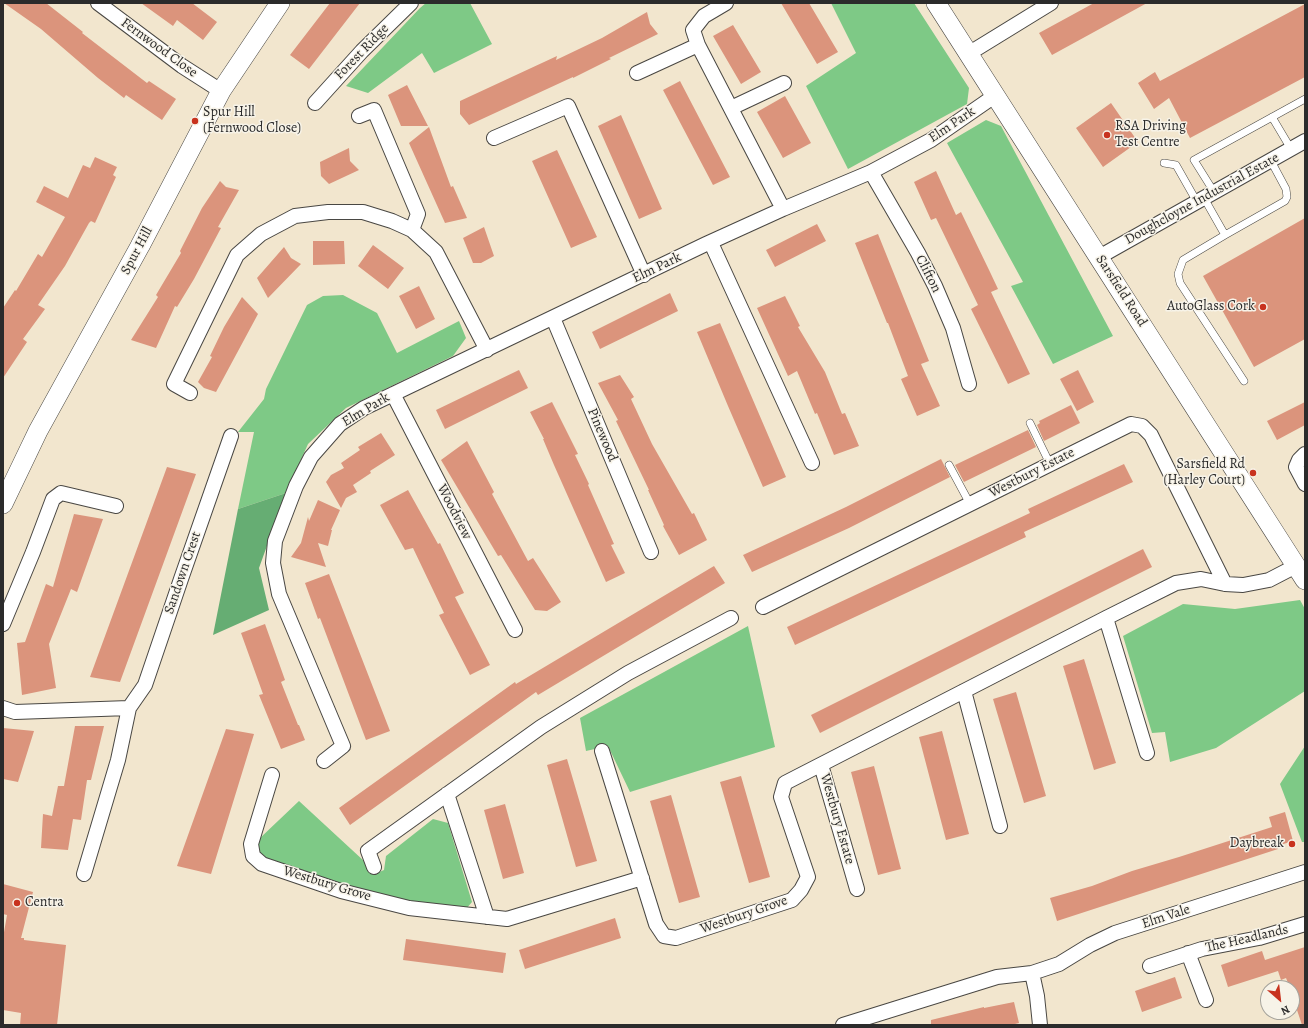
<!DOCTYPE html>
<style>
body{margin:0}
#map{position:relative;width:1308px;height:1028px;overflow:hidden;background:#f2e6ce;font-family:Alegreya,serif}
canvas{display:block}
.frame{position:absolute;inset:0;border:4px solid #2b2b2b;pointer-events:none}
.north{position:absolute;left:1260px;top:980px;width:40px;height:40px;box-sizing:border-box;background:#f7f3e8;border:1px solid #a5a39c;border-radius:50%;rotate:152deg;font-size:11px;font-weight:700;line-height:16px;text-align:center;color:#2b2b2b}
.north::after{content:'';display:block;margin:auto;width:14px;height:18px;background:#c8321e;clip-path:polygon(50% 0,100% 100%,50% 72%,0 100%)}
</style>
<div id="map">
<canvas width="1308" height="1028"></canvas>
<div class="frame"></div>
<div class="north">N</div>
</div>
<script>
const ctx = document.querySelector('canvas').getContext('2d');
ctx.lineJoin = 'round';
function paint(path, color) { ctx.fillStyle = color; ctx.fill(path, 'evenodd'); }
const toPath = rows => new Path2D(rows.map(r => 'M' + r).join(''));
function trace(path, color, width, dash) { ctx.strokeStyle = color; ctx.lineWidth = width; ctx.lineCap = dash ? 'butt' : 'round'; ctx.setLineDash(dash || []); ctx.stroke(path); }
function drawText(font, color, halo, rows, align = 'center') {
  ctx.font = font + ' Alegreya,serif'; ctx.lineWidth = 3; ctx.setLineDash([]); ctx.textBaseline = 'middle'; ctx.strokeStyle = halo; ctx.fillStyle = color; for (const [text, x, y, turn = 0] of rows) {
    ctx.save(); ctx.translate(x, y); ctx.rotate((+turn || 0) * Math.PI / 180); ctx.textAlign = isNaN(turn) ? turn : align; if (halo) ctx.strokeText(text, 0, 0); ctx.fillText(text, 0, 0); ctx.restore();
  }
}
paint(toPath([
 [426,3,470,3,492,44,434,73,422,53,368,93,346,86,420,8],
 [831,3,914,3,969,88,967,104,848,169,806,86,856,53],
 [986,120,1001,126,1113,336,1053,364,1011,286,1023,282,947,143],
 [343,295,377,313,397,353,459,321,466,338,453,356,346,408,308,444,286,493,238,509,254,432,238,432,264,399,266,389,307,305,323,296],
 [1300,600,1305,609,1305,691,1216,748,1170,762,1165,732,1152,733,1123,636,1183,604,1235,609],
 [748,626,775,747,630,792,608,746,586,751,580,718],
 [1305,746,1305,842,1302,842,1280,784],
 [299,801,377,873,384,870,386,856,433,819,448,823,472,902,466,909,408,905,264,859,259,853,259,839]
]), '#7ec986');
paint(toPath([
 [286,493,259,568,269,610,213,635,238,509]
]), '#66ad73');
paint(toPath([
 [4,3,46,3,83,32,82,33,147,83,149,81,176,99,162,120,126,95,124,98,98,78,41,29],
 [141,3,192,3,217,22,203,40,177,20,173,26],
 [330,3,360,3,309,69,290,55],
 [781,3,809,3,838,52,817,64],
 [1094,3,1147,3,1052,55,1039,33],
 [1305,4,1305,77,1190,138,1169,98,1154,109,1138,83,1155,72,1160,81],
 [647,12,650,24,658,34,609,58,611,59,573,78,573,77,469,125,460,114,460,101,557,56,556,60,602,38],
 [733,25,761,72,741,84,713,36],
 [680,81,730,177,713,185,663,90],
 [407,85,428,126,401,126,388,95],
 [785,96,811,143,783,158,757,112],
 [1111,103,1138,142,1103,167,1076,128],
 [621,115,662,209,639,219,598,126],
 [429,127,451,187,453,186,467,218,445,223,409,143],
 [349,148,350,161,359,170,329,184,321,176,320,162],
 [557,150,597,237,571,248,532,161],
 [95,157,117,167,113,175,116,177,95,223,91,221,89,223,65,266,38,305,45,309,23,339,27,342,3,378,3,308,15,290,16,291,38,254,42,257,65,217,36,202,44,186,68,198,83,165,90,168],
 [936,171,956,215,961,212,990,272,998,289,991,292,1030,374,1008,384,971,309,978,305,936,218,931,220,914,182],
 [220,181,226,187,239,190,218,227,221,228,194,279,177,307,175,306,156,348,131,340,158,297,156,295,181,253,180,251,202,208],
 [1305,218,1305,339,1254,367,1203,276],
 [817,224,826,241,775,267,766,250],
 [484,227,494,256,481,263,473,263,463,238],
 [878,234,929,361,921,364,940,406,917,416,901,379,908,376,888,323,887,323,855,243],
 [313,241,344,241,345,264,313,265],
 [373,245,404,268,388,289,358,266],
 [284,247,291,258,301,264,268,298,257,278],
 [419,286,435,319,416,329,399,296],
 [670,293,678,311,600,349,592,332],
 [785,296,800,326,798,327,825,372,842,414,845,413,859,446,834,455,817,413,815,414,797,371,788,376,757,308],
 [242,297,258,314,216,392,204,388,198,382,212,357,210,356,224,327],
 [720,323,786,477,763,487,728,406,697,332],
 [519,370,528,388,445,429,436,410],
 [1078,370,1094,402,1077,411,1060,379],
 [620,375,634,397,631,399,652,444,692,514,694,513,707,540,679,555,663,526,664,525,648,490,649,490,616,421,618,420,598,383],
 [552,402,578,454,575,455,589,484,588,485,614,544,611,545,625,573,606,582,554,465,543,439,544,439,530,412],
 [1305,402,1305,425,1277,440,1267,421],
 [1071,405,1080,423,1044,441,1037,425,1040,423,1039,421],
 [1028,430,1036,447,964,482,955,465],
 [381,433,395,455,370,471,371,473,353,485,357,492,346,498,341,508,326,482,331,475,344,468,341,463,360,450,358,447],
 [467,441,494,492,492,494,528,561,533,558,561,602,547,611,535,610,501,555,498,556,441,460],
 [941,459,950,477,849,528,752,572,743,555,846,507],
 [1124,464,1133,482,1024,532,1026,537,795,645,787,627,1030,513,1028,509],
 [167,467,196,474,120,682,90,677],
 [408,490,438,544,440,543,464,593,455,597,490,665,470,675,439,615,444,613,413,548,405,550,380,505],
 [318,500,340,510,331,530,332,530,328,546,318,543,326,567,291,557,301,543,308,517,309,521],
 [74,514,103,519,77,592,71,589,49,644,56,688,22,695,17,643,25,642,46,584,53,587],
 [1143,549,1152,567,820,733,811,715],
 [714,566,725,583,538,695,536,692,350,825,339,808,515,682,516,684],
 [329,574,390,731,366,740,320,618,318,619,305,583],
 [265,624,285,680,281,682,298,725,299,725,305,740,281,749,259,695,263,694,241,633],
 [1084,659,1116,763,1094,770,1063,666],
 [1016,692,1046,796,1024,803,993,699],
 [75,726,104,726,91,780,87,780,81,820,73,819,68,850,41,848,43,814,52,816,58,786,64,786],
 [3,728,34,731,18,782,3,779],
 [226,729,254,734,211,874,177,866],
 [942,731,969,834,946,840,919,737],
 [567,759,597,861,576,867,547,765],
 [874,766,901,869,878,875,851,772],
 [741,776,770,877,749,883,720,782],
 [671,795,700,897,679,903,650,801],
 [505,804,524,873,503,879,484,810],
 [1285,812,1293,841,1277,846,1278,849,1057,921,1050,898,1092,886,1132,871,1179,857,1272,827,1269,817],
 [3,884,33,892,21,938,24,938,24,940,66,945,57,1025,20,1025,21,1013,3,1010,3,938,7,915,3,914],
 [615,918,621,938,525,969,519,950],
 [406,939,506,953,503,973,403,960],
 [1305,947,1305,1025,1302,1025,1292,995,1292,988,1290,988,1286,978,1281,980,1278,971,1228,987,1221,965,1262,951,1265,960],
 [1175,977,1182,998,1142,1012,1135,991],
 [1014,1002,1019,1023,1011,1025,931,1025,931,1020,984,1007,984,1008]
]), '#db947c');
const lane = toPath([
 [1272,117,1291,149],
 [1164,163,1176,165,1197,202],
 [1214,192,1194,160,1305,99],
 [1204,198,1225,235,1285,201,1287,197,1286,189,1271,161],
 [1225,235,1183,260,1178,274,1180,283,1244,381],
 [1030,423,1050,464],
 [949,465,970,504]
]);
const street = toPath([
 [98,3,182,66,221,91],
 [726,3,704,16,693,30,698,45,783,209],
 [968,54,1051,3],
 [637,73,698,45],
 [315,103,362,51,411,3],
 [731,108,784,83],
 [359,116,374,110,418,214,412,230],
 [494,138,568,106,644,275],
 [871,172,918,253,935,286,953,328,969,384],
 [711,243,812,463],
 [1099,257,1305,141],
 [553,318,651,552],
 [190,393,174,384,237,255,261,234,295,216,328,212,363,212,392,221,412,230,436,252,487,350],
 [393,394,515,630],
 [1305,454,1299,460,1296,467,1305,484],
 [763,607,1131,424,1142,426,1151,435,1225,584],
 [1106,618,1147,753],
 [3,624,33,552,53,499,61,493,116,506],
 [964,691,1000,826],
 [3,708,15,712,129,708],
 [602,751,656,924,664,936,676,938,792,900,801,890,808,877,781,797,785,783,1106,618,1176,583,1201,579,1225,584,1243,585,1269,580,1296,566],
 [324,761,343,746,279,594,273,563,275,541,296,486,311,457,340,424,364,408,706,244,783,209,871,172,931,140,996,95],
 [821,765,857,889],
 [272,775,251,844,253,856,262,864,341,891,409,908,507,919,642,878],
 [447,794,487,917],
 [374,867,368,851,541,727,628,673,731,618],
 [84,874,118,760,129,708,145,685,181,579,231,436],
 [1188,953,1206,1000],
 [1150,966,1202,949,1259,938,1305,924],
 [843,1025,997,977,1032,973],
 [1040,1025,1037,996,1032,973,1059,964,1090,945,1115,933,1305,872]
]);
const secondary = toPath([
 [936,3,1305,580],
 [3,504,38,431,140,246,221,91,280,3]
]);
trace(lane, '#494743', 8);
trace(street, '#494743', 16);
trace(secondary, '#494743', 20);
trace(lane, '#fff', 7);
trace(street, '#fff', 14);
trace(secondary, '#fff', 19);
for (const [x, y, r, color] of [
 [195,121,4,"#c8321e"],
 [1107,135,4,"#c8321e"],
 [1263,307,4,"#c8321e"],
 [1253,473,4,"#c8321e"],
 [1292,844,4,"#c8321e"],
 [17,903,4,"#c8321e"]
]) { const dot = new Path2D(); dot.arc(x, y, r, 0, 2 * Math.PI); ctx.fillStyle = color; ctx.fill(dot); trace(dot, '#f7f3e8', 1.5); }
drawText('14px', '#2b2b2b', '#f7f3e8', [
 ["Fernwood Close",159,48,36],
 ["Forest Ridge",362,52,-46],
 ["Elm Park",952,125,-34],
 ["Doughcloyne Industrial Estate",1202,199,-29],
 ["Spur Hill",137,251,-62],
 ["Elm Park",657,268,-26],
 ["Clifton",928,274,63],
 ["Sarsfield Road",1121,291,57],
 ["Elm Park",366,410,-31],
 ["Pinewood",602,435,67],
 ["Westbury Estate",1032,473,-27],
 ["Woodview",454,512,63],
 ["Sandown Crest",183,573,-71],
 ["Westbury Estate",837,819,74],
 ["Westbury Grove",327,884,17],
 ["Westbury Grove",744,915,-19],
 ["Elm Vale",1166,917,-18],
 ["The Headlands",1247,939,-13]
]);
drawText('14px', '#2b2b2b', '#f7f3e8', [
 ["Spur Hill",203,113],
 ["(Fernwood Close)",203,129],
 ["RSA Driving",1115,127],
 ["Test Centre",1115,143],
 ["AutoGlass Cork",1255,307,"right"],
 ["Sarsfield Rd",1245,465,"right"],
 ["(Harley Court)",1245,481,"right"],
 ["Daybreak",1284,844,"right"],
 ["Centra",25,903]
], 'left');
</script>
